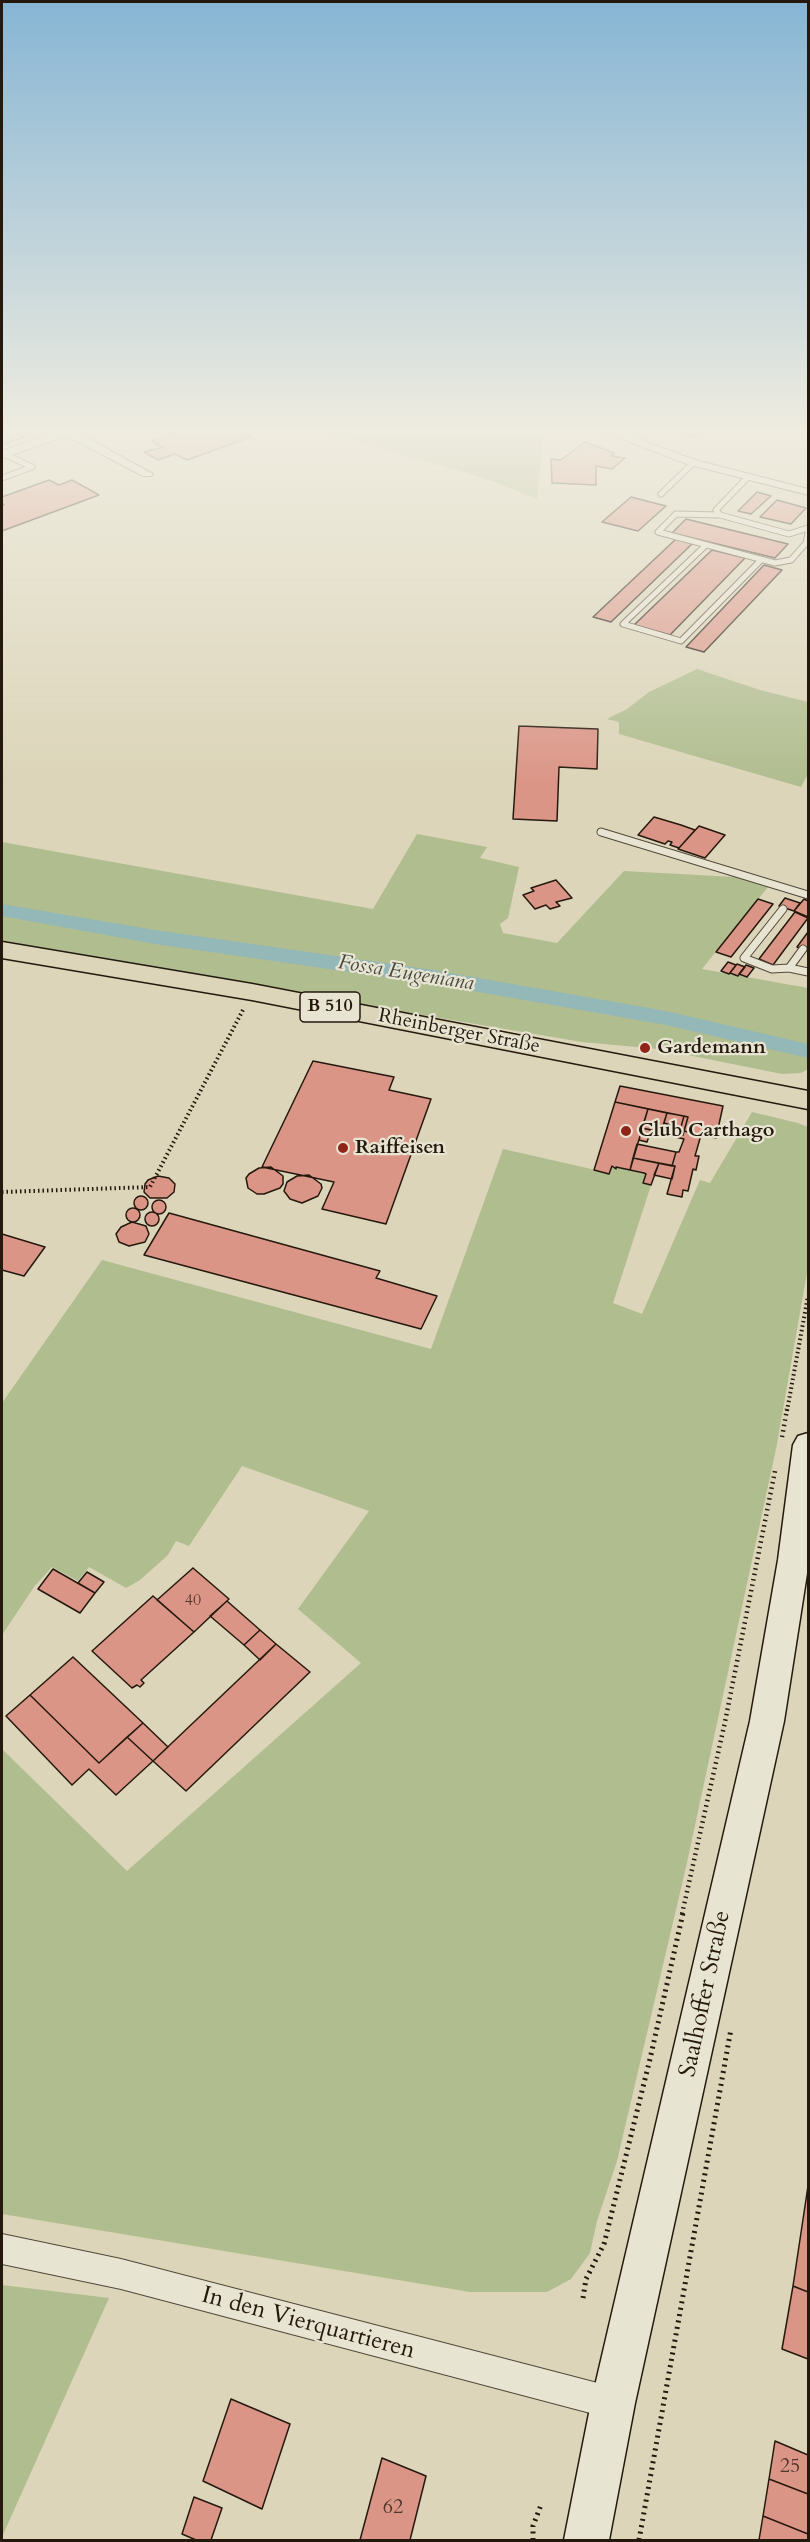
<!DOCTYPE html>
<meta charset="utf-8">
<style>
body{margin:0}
#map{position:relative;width:810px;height:2542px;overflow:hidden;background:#dcd5b9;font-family:Cardo,serif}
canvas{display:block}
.frame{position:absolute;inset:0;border:3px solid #25190e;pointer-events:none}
</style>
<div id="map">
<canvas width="810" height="2542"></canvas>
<div class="frame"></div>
</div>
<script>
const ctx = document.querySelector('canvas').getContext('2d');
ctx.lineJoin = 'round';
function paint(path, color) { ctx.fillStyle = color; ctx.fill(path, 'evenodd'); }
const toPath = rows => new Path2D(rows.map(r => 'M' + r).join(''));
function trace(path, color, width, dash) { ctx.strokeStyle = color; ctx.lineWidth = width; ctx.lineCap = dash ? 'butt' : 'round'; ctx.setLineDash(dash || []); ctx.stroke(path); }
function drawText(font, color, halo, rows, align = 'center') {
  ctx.font = font + ' Cardo,serif'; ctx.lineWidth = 4.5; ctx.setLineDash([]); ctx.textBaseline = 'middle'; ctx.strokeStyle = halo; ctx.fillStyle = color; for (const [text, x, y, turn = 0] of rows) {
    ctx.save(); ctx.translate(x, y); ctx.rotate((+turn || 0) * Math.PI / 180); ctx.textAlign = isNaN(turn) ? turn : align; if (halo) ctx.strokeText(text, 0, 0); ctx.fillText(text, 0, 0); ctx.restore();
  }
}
paint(toPath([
 [317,427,544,427,537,499,489,480,335,435],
 [697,669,760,690,808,702,808,774,801,787,619,734,619,722,607,719,627,709,649,692],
 [417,834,487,847,480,858,519,867,508,918,500,924,503,933,557,943,624,871,735,877,768,887,702,969,808,988,808,1069,801,1073,782,1074,658,1049,582,1042,2,944,2,842,373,909],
 [752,1112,798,1123,808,1127,808,1267,776,1449,686,1867,617,2161,597,2221,590,2253,571,2279,547,2292,470,2292,2,2214,2,1749,127,1871,361,1663,298,1609,369,1511,242,1466,189,1546,176,1541,168,1555,140,1580,126,1588,89,1567,78,1581,52,1567,34,1587,2,1635,2,1403,102,1260,431,1349,503,1149,609,1173,612,1166,615,1169,616,1167,646,1174,643,1183,651,1185,613,1303,642,1314,700,1180,710,1183],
 [2,2285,109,2298,2,2537]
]), '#b0bd8f');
paint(toPath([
 [2,904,155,930,433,970,666,1011,808,1044,808,1058,666,1025,433,984,155,944,2,916,2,904]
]), '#94b7b7');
const building = toPath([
 [2,427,6,427,24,437,2,445,2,427],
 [190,427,230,427,251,437,187,460,175,454,158,460,144,452,163,447,151,441,190,427],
 [667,427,730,427,718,432,711,429,691,437,667,427],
 [585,442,614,453,611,456,625,458,612,469,596,466,596,485,552,483,551,459,561,460,585,442],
 [49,480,59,485,72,480,99,495,2,531,2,505,4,505,2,503,2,497,49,480],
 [757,492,771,496,751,514,738,511,757,492],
 [631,497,666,506,638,531,602,522,631,497],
 [777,500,806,508,791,524,760,517,777,500],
 [686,519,788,544,775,558,672,533,686,519],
 [676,539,693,543,611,622,593,617,676,539],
 [712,550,745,558,670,635,634,625,712,550],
 [764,565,782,570,704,652,686,647,764,565],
 [519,726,598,729,597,769,559,767,557,821,513,819,519,726],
 [654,817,681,825,695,830,679,848,670,845,672,842,668,841,665,844,638,835,654,817],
 [699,826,725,835,705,858,678,849,699,826],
 [556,880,572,898,556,902,560,906,550,909,546,905,535,909,523,895,534,891,531,888,556,880],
 [785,898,800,903,794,911,779,906,785,898],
 [758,899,773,904,731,957,716,952,758,899],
 [804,899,808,901,808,917,794,911,804,899],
 [795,912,808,918,773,965,759,959,795,912],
 [808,932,808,951,797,947,808,932],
 [728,962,736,965,729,974,721,971,728,962],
 [737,964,745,967,738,976,730,973,737,964],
 [746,965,754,968,747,977,739,974,746,965],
 [313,1061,394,1077,389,1090,431,1099,386,1224,322,1209,334,1182,262,1167,313,1061],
 [620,1086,723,1106,716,1138,684,1131,688,1117,615,1102,620,1086],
 [615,1102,648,1109,630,1170,616,1167,616,1169,612,1166,609,1174,594,1170,615,1102],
 [648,1109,667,1113,661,1132,642,1128,648,1109],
 [667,1113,684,1116,679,1134,683,1135,684,1131,701,1135,695,1156,699,1156,696,1170,693,1169,688,1191,683,1190,682,1197,667,1194,675,1166,672,1166,676,1152,679,1152,684,1139,671,1136,674,1126,664,1123,667,1113],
 [684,1116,688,1117,683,1135,679,1134,684,1116],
 [642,1128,651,1130,647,1142,639,1140,642,1128],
 [637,1144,676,1152,672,1166,633,1158,637,1144],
 [633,1158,659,1163,651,1185,643,1183,646,1174,644,1173,630,1170,633,1158],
 [659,1163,675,1166,672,1179,654,1175,659,1163],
 [271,1167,283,1176,283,1184,280,1188,264,1194,257,1194,248,1188,246,1178,249,1174,259,1168,271,1167],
 [309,1175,321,1184,322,1188,318,1196,302,1203,290,1199,284,1191,287,1182,297,1176,309,1175],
 [158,1176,169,1178,175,1184,174,1192,167,1198,150,1198,144,1192,145,1184,148,1180,158,1176],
 '134 1203a7 7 0 1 1 14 0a7 7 0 1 1-14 0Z',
 '152 1207a7 7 0 1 1 14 0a7 7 0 1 1-14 0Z',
 '126 1215a7 7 0 1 1 14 0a7 7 0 1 1-14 0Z',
 '145 1219a7 7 0 1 1 14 0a7 7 0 1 1-14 0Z',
 [169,1213,380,1271,376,1278,437,1296,421,1329,144,1255,169,1213],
 [132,1222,146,1226,149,1234,145,1242,129,1246,119,1242,116,1234,121,1227,132,1222],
 [2,1234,45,1247,24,1276,2,1270,2,1234],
 [193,1568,229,1599,194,1632,157,1600,193,1568],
 [53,1569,95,1593,80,1613,38,1589,53,1569],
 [87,1572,104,1582,95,1593,78,1583,87,1572],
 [153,1596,194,1632,141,1680,144,1683,140,1687,137,1685,132,1688,92,1651,153,1596],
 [227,1601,260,1630,244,1645,210,1616,227,1601],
 [260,1630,276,1644,260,1660,244,1645,260,1630],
 [276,1644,310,1672,186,1791,153,1761,276,1644],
 [73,1657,143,1723,99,1763,30,1695,73,1657],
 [30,1695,99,1763,127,1737,153,1761,116,1795,89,1769,72,1785,6,1716,30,1695],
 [143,1723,168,1747,153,1761,127,1737,143,1723],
 [808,2186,808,2292,793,2286,808,2186],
 [793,2286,808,2292,808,2359,782,2349,793,2286],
 [231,2399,290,2424,262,2509,203,2481,231,2399],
 [775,2441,808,2455,808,2494,769,2479,775,2441],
 [382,2458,426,2476,410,2540,360,2540,382,2458],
 [769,2479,808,2494,808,2534,763,2516,769,2479],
 [194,2497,222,2508,211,2540,196,2540,182,2534,194,2497],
 [763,2516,808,2534,808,2540,759,2540,763,2516]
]);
paint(building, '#db9587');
trace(building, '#25190e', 1.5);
const serviceFar1 = toPath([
 [748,477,716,510,720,515,789,534,808,528],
 [2,478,32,467,4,454],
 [661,494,694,462],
 [720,515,676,514,658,532,775,563,791,560,806,543,808,533],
 [706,545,623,624,681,641,761,560]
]);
const service = toPath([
 [601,832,808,895],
 [783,909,744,958,772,969,789,968,808,972],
 [789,968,803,949]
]);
const minor = toPath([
 [54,427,67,427,153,474,151,476,143,476,67,436,2,458,2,451,59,431,54,427],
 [591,427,606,427,695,460,808,489,808,495,687,464,591,427],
 [2,2234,121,2259,613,2387,624,2392,629,2403,624,2414,613,2419,121,2289,2,2264,2,2234]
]);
const secondary = toPath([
 [808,1433,808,1567,784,1721,635,2403,609,2540,564,2540,591,2403,750,1721,778,1560,793,1445,798,1436,808,1433]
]);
const primary = toPath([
 [2,942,252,984,808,1091,808,1109,252,1000,2,958,2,942]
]);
trace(serviceFar1, '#534839', 7);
trace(service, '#534839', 9);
trace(minor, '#534839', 2);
trace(secondary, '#25190e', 3);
trace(primary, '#25190e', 3);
trace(toPath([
 [2,1192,150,1187,244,1008],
 [787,1411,808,1296]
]), '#25190e', 4, [1.5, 3]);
trace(toPath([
 [782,1437,787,1409],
 [682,1914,725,1722,775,1471]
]), '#25190e', 4.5, [1.5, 4]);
trace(toPath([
 [583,2298,586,2279,604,2244,650,2059,683,1913],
 [533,2540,533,2526,541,2505],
 [639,2540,731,2029]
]), '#25190e', 5, [2, 4.5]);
trace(serviceFar1, '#e8e4d2', 5);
trace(service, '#e8e4d2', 7);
paint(minor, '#e8e4d2');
paint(secondary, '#e8e4d2');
paint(primary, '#dcd5b9');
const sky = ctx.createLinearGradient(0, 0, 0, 783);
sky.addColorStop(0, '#86b5d4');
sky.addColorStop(0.55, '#efece0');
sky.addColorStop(1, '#efece000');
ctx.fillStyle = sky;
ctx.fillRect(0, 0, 810, 783);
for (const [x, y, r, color] of [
 [645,1048,6,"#8f2418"],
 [626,1131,6,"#8f2418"],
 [343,1148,6,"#8f2418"]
]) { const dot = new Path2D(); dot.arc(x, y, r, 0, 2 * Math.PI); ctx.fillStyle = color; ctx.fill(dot); trace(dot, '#e8e4d2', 2); }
drawText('16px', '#52382c', null, [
 ["40",193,1601]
]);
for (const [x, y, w] of [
 [330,1007,60]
]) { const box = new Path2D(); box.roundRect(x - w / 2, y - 15, w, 30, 4.5); ctx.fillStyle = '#e8e4d2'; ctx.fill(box); trace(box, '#25190e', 1.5); }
drawText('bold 18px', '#25190e', null, [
 ["B 510",330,1007]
]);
drawText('20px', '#25190e', '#e8e4d2', [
 ["Rheinberger Straße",459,1032,11]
]);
drawText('bold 20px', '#25190e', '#e8e4d2', [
 ["Gardemann",657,1048],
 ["Club Carthago",638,1131],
 ["Raiffeisen",355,1148]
], 'left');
drawText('20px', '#52382c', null, [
 ["25",790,2467],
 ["62",393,2508]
]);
drawText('italic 21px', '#464841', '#e8e4d2', [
 ["Fossa Eugeniana",406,974,9]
]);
drawText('24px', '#25190e', '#e8e4d2', [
 ["Saalhoffer Straße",706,1994,-78],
 ["In den Vierquartieren",308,2324,15]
]);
</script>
